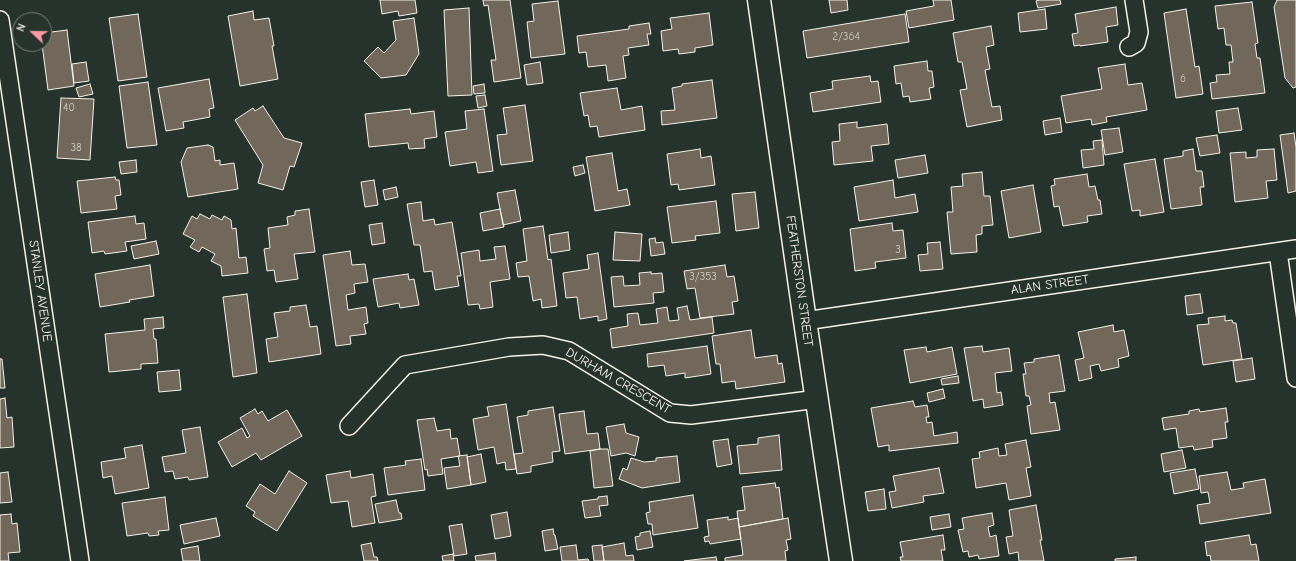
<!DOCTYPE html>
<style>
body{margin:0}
#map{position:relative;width:1296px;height:561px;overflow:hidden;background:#26332d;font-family:"Comic Neue",sans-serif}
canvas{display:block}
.north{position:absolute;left:12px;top:12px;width:40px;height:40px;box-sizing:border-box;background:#26332d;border:1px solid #787f78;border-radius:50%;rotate:292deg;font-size:11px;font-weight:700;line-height:16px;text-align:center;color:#f4f1e8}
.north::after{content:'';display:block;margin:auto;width:14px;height:18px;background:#ff9aa2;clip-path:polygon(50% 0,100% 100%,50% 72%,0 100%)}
</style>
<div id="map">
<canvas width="1296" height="561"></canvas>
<div class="north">N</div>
</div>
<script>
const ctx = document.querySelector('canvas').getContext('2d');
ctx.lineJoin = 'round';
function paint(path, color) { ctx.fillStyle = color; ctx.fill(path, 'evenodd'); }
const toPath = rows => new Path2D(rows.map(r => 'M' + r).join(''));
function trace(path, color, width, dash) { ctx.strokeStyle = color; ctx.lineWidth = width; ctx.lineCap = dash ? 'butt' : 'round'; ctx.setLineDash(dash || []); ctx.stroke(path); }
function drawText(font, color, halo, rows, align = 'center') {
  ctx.font = font + ' "Comic Neue",sans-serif'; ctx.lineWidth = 3.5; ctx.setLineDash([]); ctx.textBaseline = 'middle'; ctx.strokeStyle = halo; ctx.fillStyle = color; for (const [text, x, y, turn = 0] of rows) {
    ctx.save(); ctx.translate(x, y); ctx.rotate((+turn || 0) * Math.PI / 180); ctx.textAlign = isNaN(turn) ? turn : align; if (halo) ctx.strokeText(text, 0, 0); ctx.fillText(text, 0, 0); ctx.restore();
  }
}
const building = toPath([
 [380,0,415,0,417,13,399,16,398,11,382,14,380,0],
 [483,0,510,0,521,78,494,82,491,60,496,60,488,5,484,6,483,0],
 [829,0,847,0,848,10,831,13,829,0],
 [933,0,951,0,954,20,909,28,906,11,934,6,933,0],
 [1039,0,1060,0,1061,4,1038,8,1036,1,1039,0],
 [1277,0,1296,0,1296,87,1293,88,1285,78,1274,7,1277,0],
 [558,1,565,54,531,58,527,22,534,21,532,4,558,1],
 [1252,2,1258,43,1255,44,1257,58,1260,58,1265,93,1212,99,1210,83,1217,82,1216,75,1230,74,1229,62,1233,62,1231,45,1226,45,1224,28,1218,29,1215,6,1252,2],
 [1116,7,1118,25,1106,27,1108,42,1080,46,1080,45,1074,46,1072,34,1078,33,1075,14,1116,7],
 [469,8,472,95,448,96,444,10,469,8],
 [1045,9,1047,29,1020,32,1018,13,1045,9],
 [1186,9,1195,67,1199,66,1203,94,1176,98,1164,13,1186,9],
 [253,11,254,20,269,18,274,46,272,46,278,79,240,86,228,16,253,11],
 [709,13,713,45,695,48,695,52,679,54,678,49,663,51,661,31,672,29,670,18,709,13],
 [138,14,147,77,118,81,109,18,138,14],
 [905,14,909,42,807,58,803,31,905,14],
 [414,18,419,54,406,75,381,78,364,61,378,47,384,53,396,40,393,21,414,18],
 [649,23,651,34,647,34,649,45,628,48,629,55,623,56,626,78,608,81,606,65,588,67,586,52,579,53,577,36,629,29,629,26,649,23],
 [991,26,994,45,986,47,990,69,985,70,992,107,1000,106,1002,120,967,127,960,90,967,89,962,62,958,62,953,33,991,26],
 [67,30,74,86,48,90,42,44,44,44,44,33,67,30],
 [927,61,928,71,932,71,934,87,929,88,931,99,910,102,909,96,903,97,901,83,896,84,894,66,927,61],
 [86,62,89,81,74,83,72,64,86,62],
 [540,62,543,83,527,85,524,65,540,62],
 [1125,64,1128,85,1142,83,1147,110,1106,117,1107,122,1092,125,1091,119,1066,123,1061,96,1102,89,1098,68,1125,64],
 [870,76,871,82,878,81,881,102,813,112,810,93,833,89,832,81,870,76],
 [209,79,214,108,209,109,210,117,183,122,184,128,166,131,158,88,209,79],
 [712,80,717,118,662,125,661,111,675,110,672,88,682,86,682,84,712,80],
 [148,82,157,145,127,148,119,86,148,82],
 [90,84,93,94,79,97,76,88,90,84],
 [484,84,485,93,474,94,473,86,484,84],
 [617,88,621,110,642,106,645,130,599,137,597,126,590,127,588,115,584,116,580,93,617,88],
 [485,95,487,106,478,108,476,96,485,95],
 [61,98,94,99,90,160,57,158,61,98],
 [525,105,533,161,501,165,497,135,507,134,503,108,525,105],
 [263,106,284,138,302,143,294,167,290,166,283,190,258,183,263,165,235,120,253,108,255,111,263,106],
 [1238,108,1242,130,1219,133,1216,111,1238,108],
 [410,109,411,114,434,111,437,137,424,139,425,148,409,149,408,143,369,147,365,114,410,109],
 [484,109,493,171,478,173,476,162,450,166,445,132,467,129,465,111,484,109],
 [1060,118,1062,132,1045,135,1043,121,1060,118],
 [857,122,857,128,887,124,889,144,871,146,873,161,834,165,832,142,840,141,839,124,857,122],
 [1119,128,1123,152,1105,155,1101,130,1119,128],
 [1294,133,1296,147,1296,191,1288,193,1280,135,1294,133],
 [1217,135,1220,153,1200,156,1196,138,1217,135],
 [1102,140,1104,165,1083,168,1081,150,1094,149,1093,141,1102,140],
 [208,145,213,147,215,161,220,160,220,165,234,163,238,189,188,197,181,162,187,148,208,145],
 [700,149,701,158,711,156,715,185,679,190,678,184,671,185,667,154,700,149],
 [1193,149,1196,171,1202,171,1204,187,1200,187,1202,205,1171,209,1164,159,1183,156,1183,151,1193,149],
 [1274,149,1277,180,1266,181,1268,198,1235,202,1230,153,1246,152,1246,158,1257,157,1257,150,1274,149],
 [612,153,618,191,627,189,630,205,595,211,586,157,612,153],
 [925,155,928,173,898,178,895,160,925,155],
 [1155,159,1164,212,1140,216,1140,210,1132,211,1124,164,1155,159],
 [136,160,137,172,121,174,119,162,136,160],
 [583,165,585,173,575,176,573,167,583,165],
 [982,172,984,196,990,196,993,225,982,226,982,234,976,235,977,252,951,254,947,212,953,212,951,187,963,186,962,174,982,172],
 [1087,174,1089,187,1095,186,1098,200,1100,200,1102,214,1087,216,1088,222,1063,226,1059,206,1054,207,1051,186,1055,185,1054,179,1087,174],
 [115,177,116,180,119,180,121,195,115,196,117,209,81,213,77,181,115,177],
 [374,180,378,205,365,207,361,182,374,180],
 [893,180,895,198,915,194,918,212,859,221,854,187,893,180],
 [1033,185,1041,232,1009,238,1001,191,1033,185],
 [396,187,398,197,385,200,383,190,396,187],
 [515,190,521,221,503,225,497,193,515,190],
 [755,192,759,228,736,231,732,194,755,192],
 [716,201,720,233,695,236,696,240,672,243,667,207,716,201],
 [421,202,423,221,434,219,435,225,452,222,461,276,457,276,459,286,435,290,432,271,424,272,420,245,414,245,407,204,421,202],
 [309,209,315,252,294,254,298,279,276,282,274,270,267,271,264,249,270,248,268,228,288,225,287,217,295,215,295,211,309,209],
 [500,209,504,227,483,231,480,213,500,209],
 [200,214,210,219,212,215,222,220,224,216,231,220,232,229,236,228,239,258,246,257,248,273,222,276,221,266,211,261,215,254,202,247,199,252,190,247,195,240,183,234,192,216,197,219,200,214],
 [135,216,136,224,144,223,146,239,125,242,127,251,105,254,104,251,92,253,88,222,135,216],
 [382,223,385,243,372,245,369,225,382,223],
 [892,223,893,231,903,230,906,258,875,262,876,268,855,271,850,229,892,223],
 [543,226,548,260,551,259,557,306,542,308,541,299,533,301,529,276,518,277,516,263,527,261,523,229,543,226],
 [568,232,570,250,551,253,549,235,568,232],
 [615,232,642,234,640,261,613,260,615,232],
 [655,238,656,243,663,242,665,254,651,256,649,239,655,238],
 [156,241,159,254,134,259,131,246,156,241],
 [940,242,943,269,920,271,918,255,928,254,927,243,940,242],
 [505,246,510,279,490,282,493,307,480,309,479,304,468,305,461,253,479,250,480,261,496,259,494,247,505,246],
 [350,251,352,265,365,264,368,282,354,284,355,293,346,295,348,310,366,307,368,323,364,324,366,334,350,336,351,344,336,346,323,255,350,251],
 [598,253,607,319,598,321,598,316,580,319,577,297,566,298,563,273,589,269,587,255,598,253],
 [150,265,154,296,129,300,130,302,100,307,95,274,150,265],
 [725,265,727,277,734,276,738,301,732,302,734,314,700,318,695,288,687,289,684,271,725,265],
 [651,272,651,274,662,273,664,292,653,293,654,303,614,307,611,277,623,276,624,286,640,285,639,273,651,272],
 [408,274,409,280,414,279,419,305,400,308,399,303,378,307,373,279,408,274],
 [247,294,257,373,233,377,223,297,247,294],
 [1200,294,1203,313,1187,315,1185,296,1200,294],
 [306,305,310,327,317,326,321,354,269,362,266,339,278,337,274,313,290,311,290,307,306,305],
 [687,306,690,320,712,317,714,333,612,348,610,329,628,326,627,314,638,313,640,325,658,323,656,309,667,307,669,321,679,320,677,308,687,306],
 [1225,316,1225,321,1232,320,1233,323,1236,323,1242,359,1203,365,1197,325,1209,324,1208,318,1225,316],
 [163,317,164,328,153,329,154,339,156,339,158,363,141,364,141,369,109,372,105,334,145,330,144,319,163,317],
 [1113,325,1114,332,1124,330,1129,356,1118,359,1119,367,1101,371,1099,364,1090,366,1092,378,1079,381,1075,360,1084,358,1078,332,1113,325],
 [751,330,755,358,777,355,778,364,782,363,785,382,736,389,735,381,722,383,720,364,716,364,712,336,751,330],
 [707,346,711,374,685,378,685,373,666,376,664,365,648,367,647,354,707,346],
 [982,346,983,352,1009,348,1012,371,995,373,997,393,1001,392,1003,405,984,408,983,399,973,401,964,348,982,346],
 [926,347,927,352,952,347,957,374,910,383,904,350,926,347],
 [1059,355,1065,391,1049,393,1050,403,1055,402,1060,430,1031,434,1027,406,1031,405,1029,396,1026,396,1023,374,1026,374,1024,363,1034,362,1034,359,1059,355],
 [1252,358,1255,379,1236,382,1233,361,1252,358],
 [0,359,2,359,5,388,0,388,0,359],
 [179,370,181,390,159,392,157,372,179,370],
 [958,376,959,383,942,385,941,379,958,376],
 [943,389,945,398,929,402,927,393,943,389],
 [5,398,7,418,12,417,14,447,0,448,0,399,5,398],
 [913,401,915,407,927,405,929,417,926,417,927,423,932,422,934,436,957,432,958,443,889,451,889,445,878,447,871,408,913,401],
 [506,404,516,469,506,470,505,462,497,464,494,447,478,450,473,419,489,416,487,407,506,404],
 [553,407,560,451,552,452,553,462,531,466,531,472,517,474,514,454,523,453,517,417,528,415,528,411,553,407],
 [1226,408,1228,422,1225,422,1227,438,1212,440,1213,447,1194,450,1193,446,1179,448,1176,428,1164,430,1162,418,1189,414,1189,411,1199,409,1200,412,1226,408],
 [255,409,258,414,262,411,268,421,287,410,302,436,261,460,256,453,232,467,218,442,242,428,247,438,250,436,240,418,255,409],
 [584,411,587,434,598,433,600,449,565,454,559,414,584,411],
 [434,418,437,431,450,429,451,439,457,438,460,456,441,459,443,474,428,476,427,469,425,470,417,420,434,418],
 [624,424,626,433,639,437,635,456,626,453,611,456,606,427,624,424],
 [200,427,208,477,189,480,188,477,175,479,173,471,165,472,162,457,186,453,182,430,200,427],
 [779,435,782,470,740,474,737,446,758,444,758,438,779,435],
 [728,439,732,464,717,467,713,441,728,439],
 [1026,440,1031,467,1026,468,1031,496,1009,500,1006,483,976,488,972,459,980,458,979,452,998,448,999,456,1007,455,1005,444,1026,440],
 [142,445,149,488,115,494,112,476,103,478,101,462,126,458,124,448,142,445],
 [600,449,608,449,613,486,594,488,590,451,600,449],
 [1182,450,1186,468,1164,472,1161,454,1182,450],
 [481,454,486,482,471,485,467,457,481,454],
 [467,455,471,485,447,489,444,468,460,466,458,456,467,455],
 [677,456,680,482,642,488,619,479,623,468,627,470,631,458,644,462,656,461,656,458,677,456],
 [421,459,425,490,388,495,384,468,406,465,405,461,421,459],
 [939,468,944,493,923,496,924,502,892,508,889,492,896,491,893,476,939,468],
 [1195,469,1199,489,1174,494,1170,473,1195,469],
 [289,471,307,483,277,531,253,516,255,512,246,506,260,484,275,494,289,471],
 [350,471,351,478,373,474,376,496,371,497,375,523,352,527,348,501,331,503,326,475,350,471],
 [8,472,12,502,0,503,0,473,8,472],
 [1227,472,1231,490,1244,488,1243,483,1265,479,1271,513,1200,524,1197,505,1210,503,1208,492,1201,493,1199,476,1227,472],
 [775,483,776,488,779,487,783,519,739,527,737,511,745,510,742,487,775,483],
 [884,489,886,509,868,511,865,492,884,489],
 [693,495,698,528,653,535,652,524,648,524,646,513,650,512,649,502,693,495],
 [607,496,608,505,599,506,601,516,585,518,582,501,598,499,598,497,607,496],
 [165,497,169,530,158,531,159,535,149,536,148,533,127,536,122,503,165,497],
 [396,500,399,513,401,513,402,519,379,523,375,504,396,500],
 [1036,505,1042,540,1040,540,1044,561,1019,561,1018,552,1009,554,1006,537,1013,536,1009,510,1036,505],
 [507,512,511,536,495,539,491,515,507,512],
 [992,513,994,525,988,527,990,537,996,535,999,556,979,559,978,555,969,557,968,551,963,552,958,530,964,529,962,518,992,513],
 [11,514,12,524,17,523,20,552,8,553,9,561,0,561,0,515,11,514],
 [949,514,951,527,932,530,930,517,949,514],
 [728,517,728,520,738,518,741,539,710,544,709,541,705,542,704,537,709,536,707,520,728,517],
 [216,518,220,536,184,544,180,525,216,518],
 [788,518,791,539,786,540,788,550,785,551,786,561,725,561,725,558,743,555,739,527,788,518],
 [462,524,467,554,454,556,449,526,462,524],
 [553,529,554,535,555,535,558,549,545,551,542,531,553,529],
 [650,531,653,547,637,550,635,537,640,536,640,533,650,531],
 [943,535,945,550,941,550,943,561,901,561,900,557,903,557,900,542,943,535],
 [1249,535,1251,545,1256,544,1259,561,1211,561,1210,555,1207,556,1205,542,1249,535],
 [371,543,374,557,377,557,378,561,364,561,361,545,371,543],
 [624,543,626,556,633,555,634,561,604,561,602,547,624,543],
 [576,545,578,560,588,559,589,561,562,561,560,547,576,545],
 [602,545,604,561,594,561,592,546,602,545],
 [198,546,200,561,183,561,181,549,198,546],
 [495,553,496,561,476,561,475,556,495,553],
 [453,554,454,561,443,561,442,556,453,554],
 [716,557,717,561,684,561,716,557],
 [1136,557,1136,561,1115,561,1115,559,1136,557]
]);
paint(building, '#71675a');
trace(building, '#f4f1e8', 1);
const minor = toPath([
 [0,20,80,561],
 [1129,47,1136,43,1139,32,1134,0],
 [1278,252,1296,378],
 [805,321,1296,249],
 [349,426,405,365,509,347,543,345,569,351,670,413,691,415,818,399]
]);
const secondary = toPath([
 [759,0,805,321,841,561]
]);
trace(minor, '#f4f1e8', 20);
trace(secondary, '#f4f1e8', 25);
trace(minor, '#26332d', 17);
trace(secondary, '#26332d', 22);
drawText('11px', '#d3cec4', null, [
 ["2/364",846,37],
 ["6",1183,79],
 ["40",69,108],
 ["38",76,148],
 ["3",898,250],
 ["3/353",703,277]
]);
drawText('13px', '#f4f1e8', '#26332d', [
 ["FEATHERSTON STREET",799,281,82],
 ["ALAN STREET",1050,285,-8],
 ["STANLEY AVENUE",40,291,82],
 ["DURHAM CRESCENT",618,381,30]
]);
</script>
